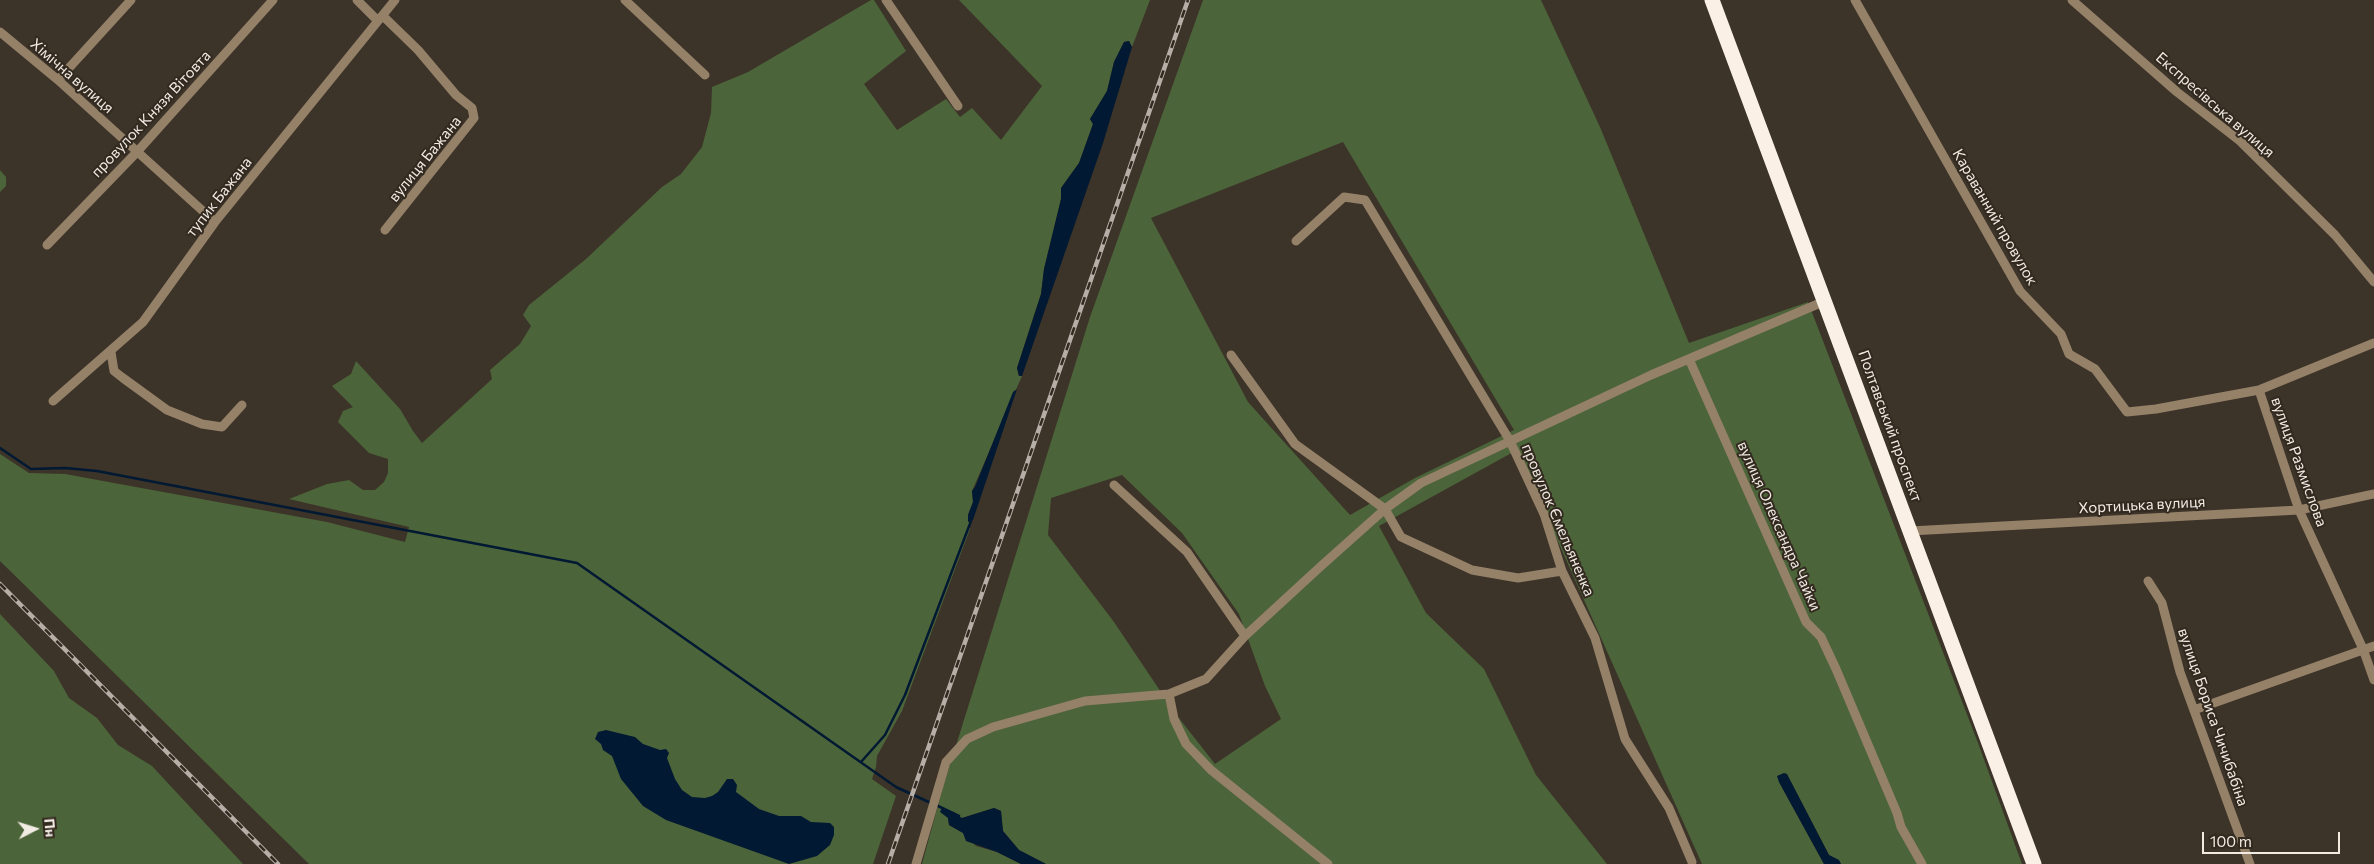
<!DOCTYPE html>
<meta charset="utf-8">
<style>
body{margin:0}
#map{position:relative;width:2374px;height:864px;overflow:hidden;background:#3c3329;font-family:Commissioner,sans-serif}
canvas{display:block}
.north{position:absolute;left:10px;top:804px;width:50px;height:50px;-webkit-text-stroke:4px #32291f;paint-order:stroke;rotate:85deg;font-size:14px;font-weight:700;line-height:20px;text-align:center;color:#f1ebe4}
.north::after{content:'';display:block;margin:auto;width:18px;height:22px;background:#f1ebe4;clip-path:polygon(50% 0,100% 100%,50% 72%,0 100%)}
.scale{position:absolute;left:2202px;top:832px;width:138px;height:22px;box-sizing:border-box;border:2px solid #f1ebe4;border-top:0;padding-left:6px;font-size:15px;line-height:18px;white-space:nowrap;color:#f1ebe4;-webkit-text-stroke:4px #32291f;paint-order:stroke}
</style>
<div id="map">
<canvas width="2374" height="864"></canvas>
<div class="north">Пн</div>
<div class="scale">100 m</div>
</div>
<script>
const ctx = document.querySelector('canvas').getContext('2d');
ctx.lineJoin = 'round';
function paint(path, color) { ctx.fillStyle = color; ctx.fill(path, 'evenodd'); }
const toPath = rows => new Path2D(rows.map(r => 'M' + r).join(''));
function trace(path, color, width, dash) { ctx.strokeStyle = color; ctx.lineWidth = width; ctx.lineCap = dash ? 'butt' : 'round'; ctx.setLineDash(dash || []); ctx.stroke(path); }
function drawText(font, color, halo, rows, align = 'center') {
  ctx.font = font + ' Commissioner,sans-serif'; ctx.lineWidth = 4; ctx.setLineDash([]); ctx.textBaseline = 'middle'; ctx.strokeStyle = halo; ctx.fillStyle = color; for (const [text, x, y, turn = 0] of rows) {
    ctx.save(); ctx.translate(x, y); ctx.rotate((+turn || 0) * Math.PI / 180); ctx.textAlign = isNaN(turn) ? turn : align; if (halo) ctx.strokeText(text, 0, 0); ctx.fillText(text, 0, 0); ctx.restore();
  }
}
paint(toPath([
 [871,0,874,0,906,51,864,84,897,130,946,99,960,117,972,108,1001,140,1042,86,959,0,1150,0,1132,47,1129,41,1124,42,1114,62,1107,91,1090,119,1093,124,1079,163,1061,188,1061,199,1044,269,1041,294,1017,368,1019,376,1022,376,972,491,973,502,968,515,970,529,902,711,877,756,876,767,872,779,896,796,873,864,309,864,0,561,0,454,29,473,65,474,327,522,405,542,409,527,289,499,327,484,349,480,363,490,375,490,384,482,388,473,388,459,369,453,338,422,343,411,353,407,332,386,351,374,356,361,400,409,413,431,422,443,492,379,490,370,520,344,531,326,523,315,529,305,586,259,662,187,681,174,702,147,711,113,712,87,748,72],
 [1203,0,1541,0,1600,127,1689,343,1808,302,1978,743,2022,864,1841,864,1838,860,1829,855,1787,775,1784,773,1779,782,1824,864,1702,864,1517,450,1379,526,1426,613,1484,669,1536,775,1607,864,1046,864,1019,850,1003,831,1001,811,994,808,962,818,942,808,948,818,949,825,963,833,976,846,997,852,1021,864,922,864,943,787,1090,317],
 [1343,142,1514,430,1415,478,1350,515,1248,402,1151,218],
 [1122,475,1182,533,1239,614,1265,686,1281,719,1215,764,1175,713,1114,622,1048,535,1051,498],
 [0,170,6,177,6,186,0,192],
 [0,614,54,671,69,698,97,718,118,745,152,766,243,864,0,864]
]), '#4c6439');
paint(toPath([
 [1129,41,1132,47,1103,143,1022,376,1019,376,1017,368,1041,294,1044,269,1061,199,1061,188,1079,163,1093,124,1090,119,1107,91,1114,62,1124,42],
 [1017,389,979,502,973,520,968,522,968,515,973,502,972,491,975,487,1013,392],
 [606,730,635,737,643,744,660,750,666,749,669,753,667,758,675,779,682,790,692,797,705,798,712,796,718,792,727,779,733,779,737,785,736,792,759,809,779,816,801,816,811,822,830,823,834,827,834,835,830,845,817,856,789,864,666,820,643,806,621,779,612,756,603,750,601,744,595,739,598,732],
 [1784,773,1787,774,1829,855,1839,860,1841,864,1824,864,1779,782,1777,776],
 [942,808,962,818,994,808,1001,811,1003,831,1019,850,1046,864,1021,864,997,852,966,841,963,833,949,825,948,818,940,812]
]), '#011932');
trace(toPath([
 [0,448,31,469,65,468,97,471,577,563,896,787,931,803],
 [861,762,885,735,905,695,971,521],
 [936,805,959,816]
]), '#011932', 2.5);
trace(toPath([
 [357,0,378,21],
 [625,0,705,75],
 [886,0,958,106],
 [1855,0,2020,291,2061,334,2069,354,2095,369,2127,412,2156,409,2259,390,2374,343],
 [2072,0,2177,92,2240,141,2335,235,2374,282],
 [383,16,418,50,456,95,472,108,474,118,385,230],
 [0,32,58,80,215,222],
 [58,80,131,0],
 [1296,241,1344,197,1365,200,1510,441,1544,514,1562,571,1595,638,1625,739,1669,808,1692,862],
 [47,245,137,152,273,0],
 [111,352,114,371,123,378,167,410,202,424,222,427,242,405],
 [1231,355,1295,444,1385,509,1401,537,1472,570,1518,578,1562,571],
 [1689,359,1806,622,1821,637,1836,669,1897,813,1901,827,1922,864],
 [2259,390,2299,510,2363,649,2374,680],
 [53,401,143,322,215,222,395,0],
 [1114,485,1187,552,1245,636],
 [1910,531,2299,510,2374,494],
 [2148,581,2162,603,2180,672,2250,864],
 [2194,710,2374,646],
 [916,864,946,762,967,739,993,727,1085,701,1169,694],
 [1328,864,1211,770,1186,744,1174,719,1169,694,1206,679,1245,636,1320,567,1385,509,1421,483,1651,375,1825,301]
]), '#958068', 9);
trace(toPath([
 [1712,0,2034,864]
]), '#fbf0e5', 15);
const rail = toPath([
 [0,584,278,864],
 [888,864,1188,0]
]);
trace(rail, '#b6afa7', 4.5);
trace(rail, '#32291f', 2.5, [8]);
drawText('15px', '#f1ebe4', '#32291f', [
 ["Хімічна вулиця",72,76,41],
 ["Експресівська вулиця",2215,105,41],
 ["провулок Князя Вітовта",151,114,-47],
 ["вулиця Бажана",425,159,-51],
 ["тупик Бажана",219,197,-52],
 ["Караванний провулок",1995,217,60],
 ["Полтавський проспект",1890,426,70],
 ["вулиця Размислова",2299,462,70],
 ["Хортицька вулиця",2142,505,-3],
 ["провулок Ємельяненка",1558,520,67],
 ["вулиця Олександра Чайки",1779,526,66],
 ["вулиця Бориса Чичибабіна",2213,717,71]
]);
</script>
